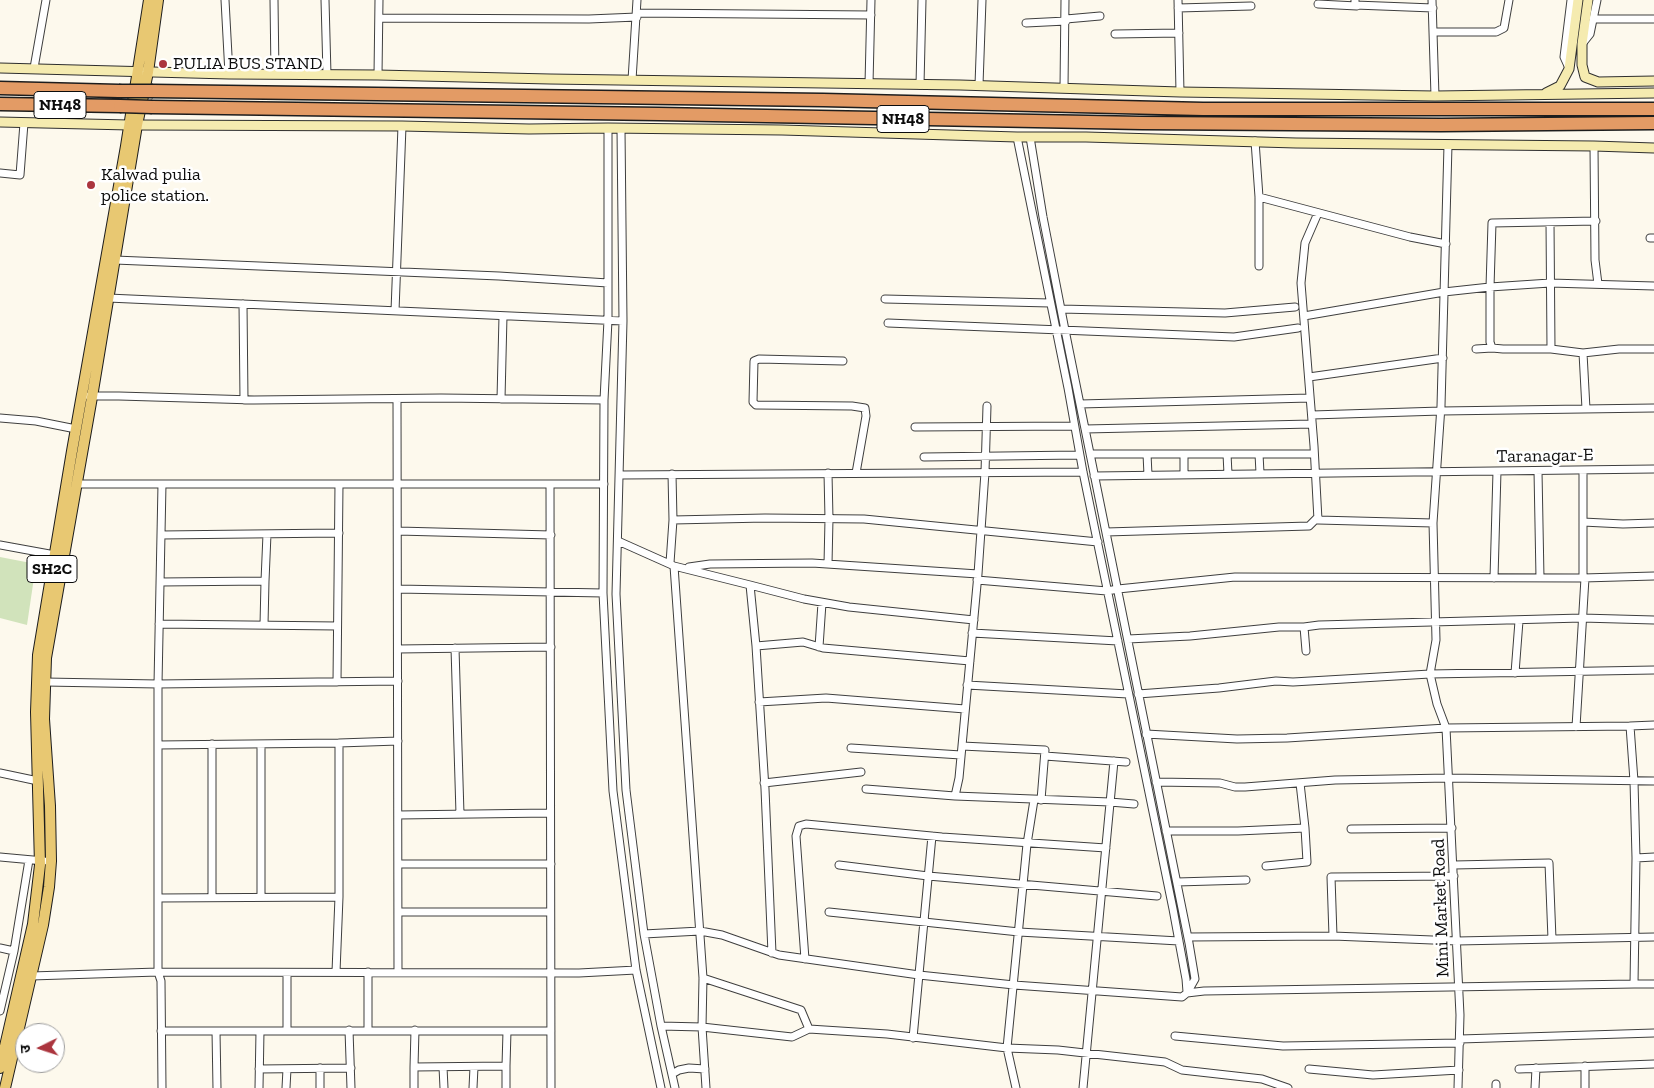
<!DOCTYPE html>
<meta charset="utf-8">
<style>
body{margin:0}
#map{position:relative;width:1654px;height:1088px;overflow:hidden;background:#fdf9ed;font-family:"Zilla Slab","Noto Sans Devanagari",serif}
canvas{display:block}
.north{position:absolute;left:15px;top:1023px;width:50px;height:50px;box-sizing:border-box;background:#fff;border:1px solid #9e9e9e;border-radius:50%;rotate:266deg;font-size:14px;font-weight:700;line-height:20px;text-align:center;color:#0c0c0c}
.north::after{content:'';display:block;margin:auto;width:18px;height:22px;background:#ab353e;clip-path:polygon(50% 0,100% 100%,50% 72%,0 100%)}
</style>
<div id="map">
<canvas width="1654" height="1088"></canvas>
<div class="north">उ</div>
</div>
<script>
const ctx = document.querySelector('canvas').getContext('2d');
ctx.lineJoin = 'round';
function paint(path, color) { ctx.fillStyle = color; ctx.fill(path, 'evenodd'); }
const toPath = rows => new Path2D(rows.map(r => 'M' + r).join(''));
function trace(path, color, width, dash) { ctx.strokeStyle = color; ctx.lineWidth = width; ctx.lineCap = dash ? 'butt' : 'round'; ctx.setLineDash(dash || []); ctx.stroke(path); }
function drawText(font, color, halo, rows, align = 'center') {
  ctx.font = font + ' "Zilla Slab",serif'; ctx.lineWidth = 5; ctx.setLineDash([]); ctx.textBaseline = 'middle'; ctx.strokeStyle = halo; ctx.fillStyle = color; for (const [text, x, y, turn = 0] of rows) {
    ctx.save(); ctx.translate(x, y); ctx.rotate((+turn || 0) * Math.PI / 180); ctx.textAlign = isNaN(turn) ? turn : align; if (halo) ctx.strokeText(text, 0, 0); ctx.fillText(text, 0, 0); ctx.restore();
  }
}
paint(toPath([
 [0,557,36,564,27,625,0,618]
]), '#d1e3bb');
const street = toPath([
 [225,0,229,74],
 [274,0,275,74],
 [325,0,327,74],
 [1178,0,1180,92],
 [1355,0,1355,5,1433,8],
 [1432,0,1435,96],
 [1318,4,1357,6],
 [1178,8,1251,6],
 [637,13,871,15],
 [379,18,589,19,637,17],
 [1066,19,1100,16],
 [1593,19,1654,19],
 [1026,23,1066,21],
 [1433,32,1496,32,1504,28,1509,0],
 [1115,34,1179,33],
 [1582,44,1590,34,1597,0],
 [34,68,46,0],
 [1569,68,1564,57,1571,0],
 [378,75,379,0],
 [632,80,637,0],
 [869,84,871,0],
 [920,85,922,0],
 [979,85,982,0],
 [1064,88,1065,0],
 [608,128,608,320,604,400,603,593,613,791,636,970,661,1088],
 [621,129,623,321,616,594,626,790,644,934,661,1026,675,1088],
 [1017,137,1068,388,1083,472,1173,909,1186,979,1187,992],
 [1255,141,1259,197,1259,266],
 [1448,145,1441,406,1433,523,1436,640,1430,674,1437,704,1446,728,1460,1015,1458,1088],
 [1594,146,1595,260,1598,284],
 [0,173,20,175,24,123],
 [1259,197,1410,237,1446,244],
 [1318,213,1305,243,1301,283,1314,446,1318,520,1433,523],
 [1596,221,1492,223,1490,287,1490,342,1492,348,1503,349,1551,349,1583,353,1619,349,1654,349],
 [1550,222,1551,349],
 [1650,238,1654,238],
 [115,260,499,276,608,283],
 [108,298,623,321],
 [885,299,1050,303],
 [243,304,244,400],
 [1061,309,1225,313,1295,307],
 [395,311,402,126],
 [1304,316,1444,292,1490,287,1550,283,1654,286],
 [888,323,1234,337,1298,328],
 [1476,349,1492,348],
 [1583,353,1586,409],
 [843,361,759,359,754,361,753,402,756,405,852,406,865,408,866,416,856,473],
 [1309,377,1443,358],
 [89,396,119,396,254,400,441,398,604,400],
 [397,399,398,972],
 [501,399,503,316],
 [1080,404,1310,398],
 [1312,415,1441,411,1654,408],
 [0,418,36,421,76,429],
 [915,427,1074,426],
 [1085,429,1312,424],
 [1090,454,1314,454],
 [1147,454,1148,475],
 [1227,454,1228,474],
 [1259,454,1260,473],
 [924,457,1079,455],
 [1538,471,1540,578],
 [1184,474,1184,454],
 [620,475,1083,472],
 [1094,476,1654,469],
 [77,484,604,484],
 [550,485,551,1088],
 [673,520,765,518,864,519,1098,542],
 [1583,522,1623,524,1654,523],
 [398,531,551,535],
 [1106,532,1309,526,1318,517],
 [161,535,339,533],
 [618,541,674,566,703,978,702,1027,706,1088],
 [0,545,55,555],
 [670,563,673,520,672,474],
 [828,564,829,519,828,473],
 [674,566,750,585,756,646,765,789,772,953],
 [689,567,710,564,812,563,978,574],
 [1494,578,1497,471],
 [1583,578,1583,470],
 [977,580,1107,591,1118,589,1235,577,1583,578,1654,576],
 [160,582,265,581,267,534],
 [750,585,804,599,849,607,974,620],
 [398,589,603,593],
 [159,624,337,626],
 [264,625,265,581],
 [972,633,1118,641],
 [1128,639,1190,636,1279,627,1304,627],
 [756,646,803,642,823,648,970,661],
 [819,647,822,603],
 [455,648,460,814],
 [398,649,551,647],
 [1306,651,1304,627,1319,625,1582,618,1654,620],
 [1515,673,1519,621],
 [45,682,158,684,398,681],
 [337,682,339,484],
 [967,685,1128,694],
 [1138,694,1219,688,1276,681,1293,682,1430,674,1654,670],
 [759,702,826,698,965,709],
 [1654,725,1630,726,1634,781,1636,858,1654,857],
 [1576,727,1585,578],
 [1146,734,1237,739,1287,738,1446,728,1630,726],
 [339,743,398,741],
 [261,744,261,897],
 [158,745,339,743,339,897,158,898],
 [962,746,1045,750,1041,800],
 [851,748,961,755],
 [1045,756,1126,762],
 [0,773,38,781],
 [1156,782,1220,783,1235,787,1245,787,1335,780,1449,778,1654,781],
 [764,783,861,772],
 [866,789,955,796,1110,802,1134,804],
 [955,796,959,778,978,574,985,472,987,406],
 [398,815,550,813],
 [1351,829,1452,828],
 [1166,831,1238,831,1305,828,1300,783],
 [0,857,44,861],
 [1636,858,1634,984,1654,984],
 [398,864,551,864],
 [839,865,928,876,1157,896],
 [1454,865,1549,863,1552,939],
 [1266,866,1307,862,1305,828],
 [1177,882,1246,880],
 [212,897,212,744],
 [398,912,550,912],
 [829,912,1019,932,1179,941],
 [644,934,700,931,722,935,779,955,919,975,1014,985,1182,997,1187,993,1195,979,1189,943,1065,330,1043,217,1030,137],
 [1333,936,1331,877,1454,876],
 [1188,937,1333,936,1457,941,1654,937],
 [0,948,14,951],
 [805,959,796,836,799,826,806,824,942,837,1106,848],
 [336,972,339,897],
 [287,973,287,1031],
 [31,976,158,972,579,973,636,970],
 [703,978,801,1010,809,1029],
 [1187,993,1204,991,1634,984],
 [0,1011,14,951,29,860],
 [661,1026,702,1027,792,1037,809,1029,887,1034,1007,1048,1058,1050,1165,1062,1182,1070,1262,1079,1288,1088],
 [349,1030,351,1088],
 [368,1030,368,972],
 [415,1030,414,1067,506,1066,506,1088],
 [161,1031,551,1031],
 [216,1031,217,1088],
 [1175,1036,1283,1046,1460,1043],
 [913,1038,932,836],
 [1460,1039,1654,1033],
 [506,1066,507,1031],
 [1585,1066,1585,1088],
 [443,1067,444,1088],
 [320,1068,320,1088],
 [259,1069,351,1068],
 [1309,1069,1373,1075,1459,1070],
 [1519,1069,1654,1064],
 [672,1074,679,1070,689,1068,705,1069],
 [1496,1084,1496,1088],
 [162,1088,161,981,158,972,158,684,162,484],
 [259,1088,260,1031],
 [286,1088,287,1069],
 [414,1088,414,1067],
 [473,1088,474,1067],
 [1016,1088,1007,1048,1027,844,1034,800],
 [1083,1088,1114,761],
 [1535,1088,1536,1068]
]);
const secondary = toPath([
 [1588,0,1582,44,1582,65,1585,77,1598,82,1654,81],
 [0,68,229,74,378,75,550,79,960,85,1180,92,1435,96,1654,93],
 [1546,93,1560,86,1569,69,1578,0],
 [0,122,129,125],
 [137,125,402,126,529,129,608,128,782,130,1017,137,1086,137,1296,143,1594,146,1654,148]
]);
const primary = toPath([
 [0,1068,33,924,40,865,36,712,38,655,72,451,126,146,149,0],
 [5,1088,43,925,49,887,51,861,50,806,44,719,46,658,92,397,137,125,148,72,158,0]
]);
const highway = toPath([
 [0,88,119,91],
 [153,91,823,100,1203,109,1654,109],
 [0,104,120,106],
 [152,107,659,114,1142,123,1441,125,1654,123]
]);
trace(street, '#3f3f3f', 9);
trace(secondary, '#2e2e2e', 11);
trace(primary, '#1d1d1d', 12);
trace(highway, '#1d1d1d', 15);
trace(street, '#fff', 7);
trace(secondary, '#f5ebb0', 9);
trace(primary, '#e8c872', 10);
trace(highway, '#e39b65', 12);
const highwayBridge = toPath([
 [119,91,153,91],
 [120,106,152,107]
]);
trace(highwayBridge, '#1d1d1d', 15, []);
trace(highwayBridge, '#e39b65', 12);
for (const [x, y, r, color] of [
 [163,64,5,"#ab353e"],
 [91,185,5,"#ab353e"]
]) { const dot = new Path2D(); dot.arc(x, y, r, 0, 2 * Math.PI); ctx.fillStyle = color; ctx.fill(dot); trace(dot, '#fff', 2); }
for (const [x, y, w] of [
 [60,105,52],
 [903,119,52],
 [52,569,50]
]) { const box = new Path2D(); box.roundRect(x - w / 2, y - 13.5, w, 27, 4); ctx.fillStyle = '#fff'; ctx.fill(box); trace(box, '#0c0c0c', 1); }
drawText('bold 16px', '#0c0c0c', null, [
 ["NH48",60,105],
 ["NH48",903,119],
 ["SH2C",52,569]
]);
drawText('18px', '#0c0c0c', '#fff', [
 ["PULIA BUS STAND",173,64],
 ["Kalwad pulia",101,175],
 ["police station.",101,196]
], 'left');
drawText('18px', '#0c0c0c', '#fff', [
 ["Taranagar-E",1545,456,-1],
 ["Mini Market Road",1441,908,-92]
]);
</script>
